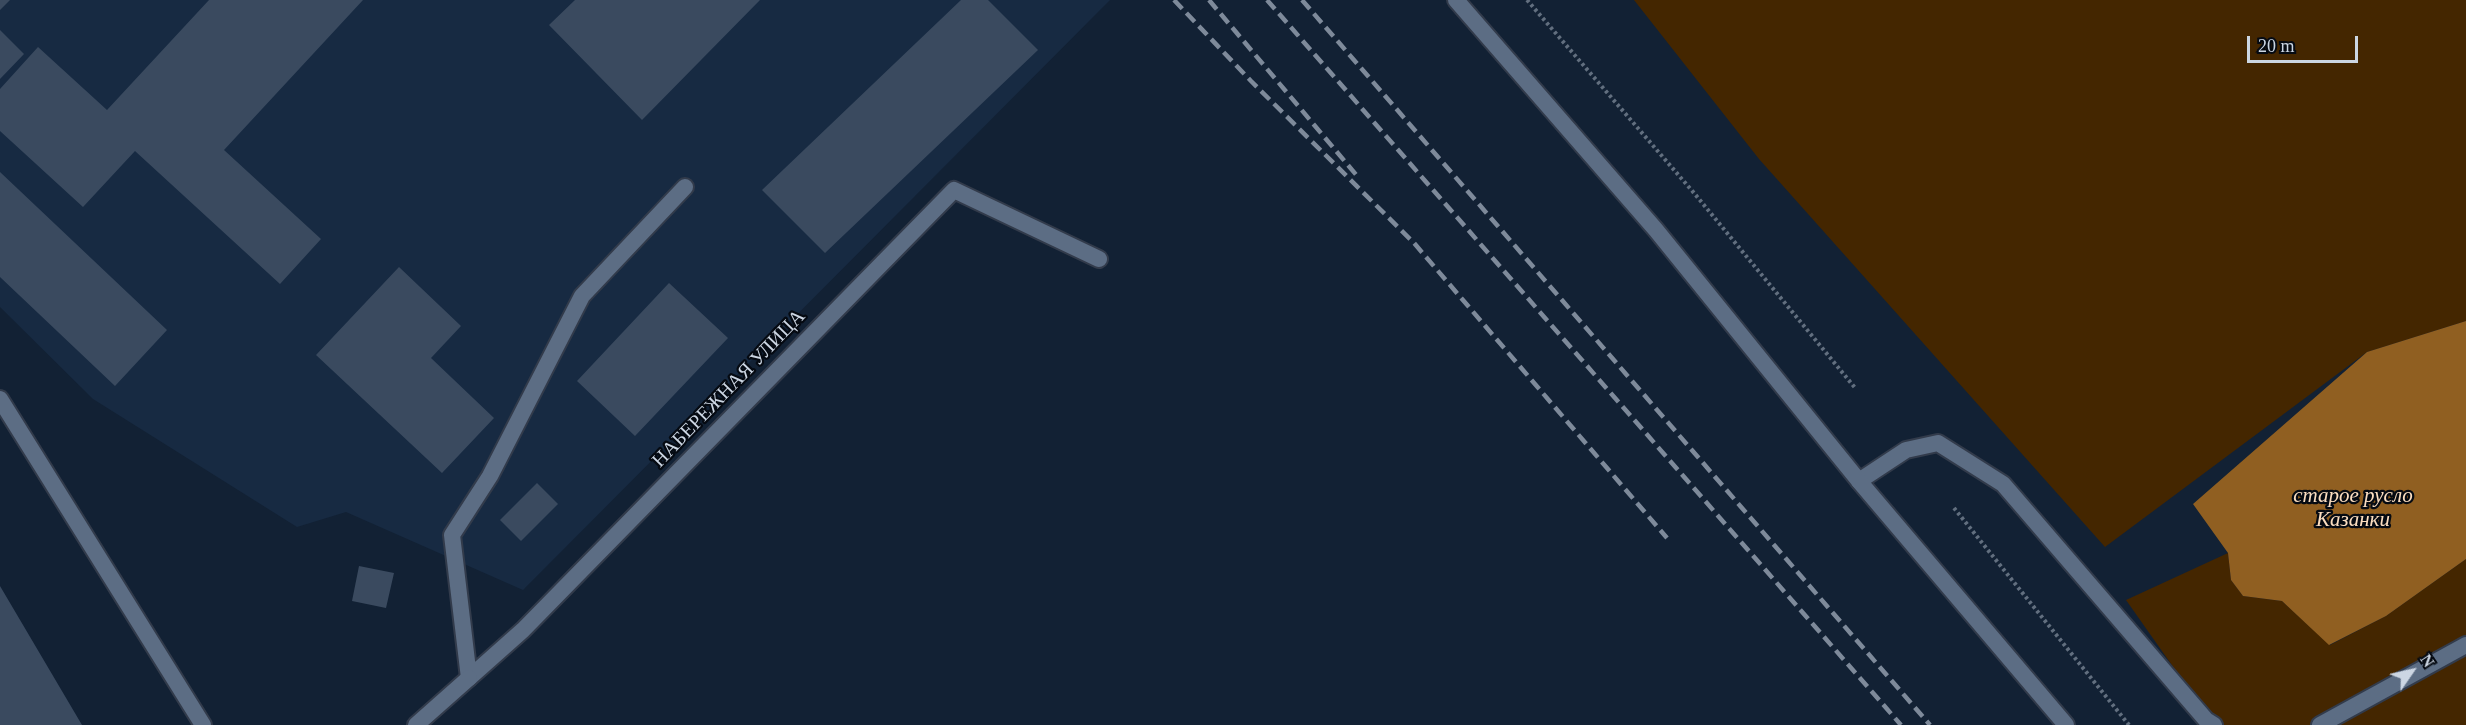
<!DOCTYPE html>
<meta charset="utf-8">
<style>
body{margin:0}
#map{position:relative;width:2466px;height:725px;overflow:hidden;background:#122134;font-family:Georgia,serif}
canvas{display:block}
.north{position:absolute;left:2382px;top:641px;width:60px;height:60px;-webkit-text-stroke:4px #050a12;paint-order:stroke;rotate:56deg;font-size:16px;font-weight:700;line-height:24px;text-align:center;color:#ccd6e3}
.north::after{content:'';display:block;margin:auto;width:21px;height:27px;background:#ccd6e3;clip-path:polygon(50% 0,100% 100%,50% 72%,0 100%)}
.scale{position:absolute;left:2247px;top:36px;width:111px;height:27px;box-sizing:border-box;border:3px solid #ccd6e3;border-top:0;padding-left:8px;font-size:18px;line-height:21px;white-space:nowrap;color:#ccd6e3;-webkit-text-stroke:4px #050a12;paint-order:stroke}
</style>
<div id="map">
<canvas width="2466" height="725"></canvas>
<div class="north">N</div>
<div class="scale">20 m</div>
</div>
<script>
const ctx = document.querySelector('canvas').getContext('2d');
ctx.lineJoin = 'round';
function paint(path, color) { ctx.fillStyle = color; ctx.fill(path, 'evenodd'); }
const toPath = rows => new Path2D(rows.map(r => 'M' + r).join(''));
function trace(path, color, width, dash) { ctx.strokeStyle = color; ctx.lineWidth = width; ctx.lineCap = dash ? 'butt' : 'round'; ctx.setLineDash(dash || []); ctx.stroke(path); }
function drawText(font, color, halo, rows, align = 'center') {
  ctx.font = font + ' Georgia,serif'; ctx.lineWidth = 4.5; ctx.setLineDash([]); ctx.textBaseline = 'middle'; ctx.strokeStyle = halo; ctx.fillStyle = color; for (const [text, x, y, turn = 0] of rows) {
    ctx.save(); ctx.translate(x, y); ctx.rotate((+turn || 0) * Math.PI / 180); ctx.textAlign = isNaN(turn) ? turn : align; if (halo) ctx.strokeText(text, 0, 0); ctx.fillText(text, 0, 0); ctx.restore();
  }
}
paint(toPath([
 [0,0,1110,0,523,590,346,512,297,527,93,399,0,307]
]), '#172a42');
paint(toPath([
 [1634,0,2466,0,2466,321,2367,352,2105,547,1759,159],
 [2228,553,2231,580,2243,596,2282,601,2330,645,2386,616,2466,559,2466,725,2214,725,2126,600]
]), '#442600');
paint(toPath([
 [2466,321,2466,559,2386,616,2329,645,2282,601,2243,596,2231,580,2228,553,2193,504,2367,352]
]), '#905f21');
paint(toPath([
 [0,0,10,0,0,10],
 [209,0,363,0,224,150,321,239,280,284,135,151,83,207,0,131,0,89,38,47,107,110],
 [575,0,760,0,642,120,549,25],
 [961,0,988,0,1038,50,825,253,762,190],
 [0,30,24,54,0,79],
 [0,172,167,330,115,386,0,277],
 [399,267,461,326,431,358,494,418,442,473,316,355],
 [669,283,728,338,635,436,577,381],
 [537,483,558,504,521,541,500,520],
 [359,566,394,573,386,608,352,601],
 [0,586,82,725,0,725]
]), '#3a4a5f');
const service = toPath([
 [0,399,203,725],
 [1859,481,1906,450,1938,443,2003,484,2206,720,2214,725],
 [469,678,523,630,954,190,1099,259],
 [469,678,452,535,490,476,582,296,685,187],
 [2320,725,2466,645]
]);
const minor = toPath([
 [416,725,469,678]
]);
const secondary = toPath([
 [1456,0,1656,230,1859,481,2066,725]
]);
trace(service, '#323b4b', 20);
trace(minor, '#323b4b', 20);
trace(secondary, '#323b4b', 20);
trace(toPath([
 [1527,0,1694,193,1856,389],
 [1954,508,2129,725]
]), '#626f7f', 4, [3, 3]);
trace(service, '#5c6d84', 16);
trace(minor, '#5c6d84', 16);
trace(secondary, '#5c6d84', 16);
trace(toPath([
 [1174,0,1251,81,1414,243,1667,538],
 [1209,0,1358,177],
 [1267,0,1901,725],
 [1302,0,1930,725]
]), '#7e8a9a', 4.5, [12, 6]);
drawText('20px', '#ccd6e3', '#050a12', [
 ["НАБЕРЕЖНАЯ УЛИЦА",729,389,-46]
]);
drawText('italic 21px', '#fcdec0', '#050a12', [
 ["старое русло",2353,496],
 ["Казанки",2353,520]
]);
</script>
